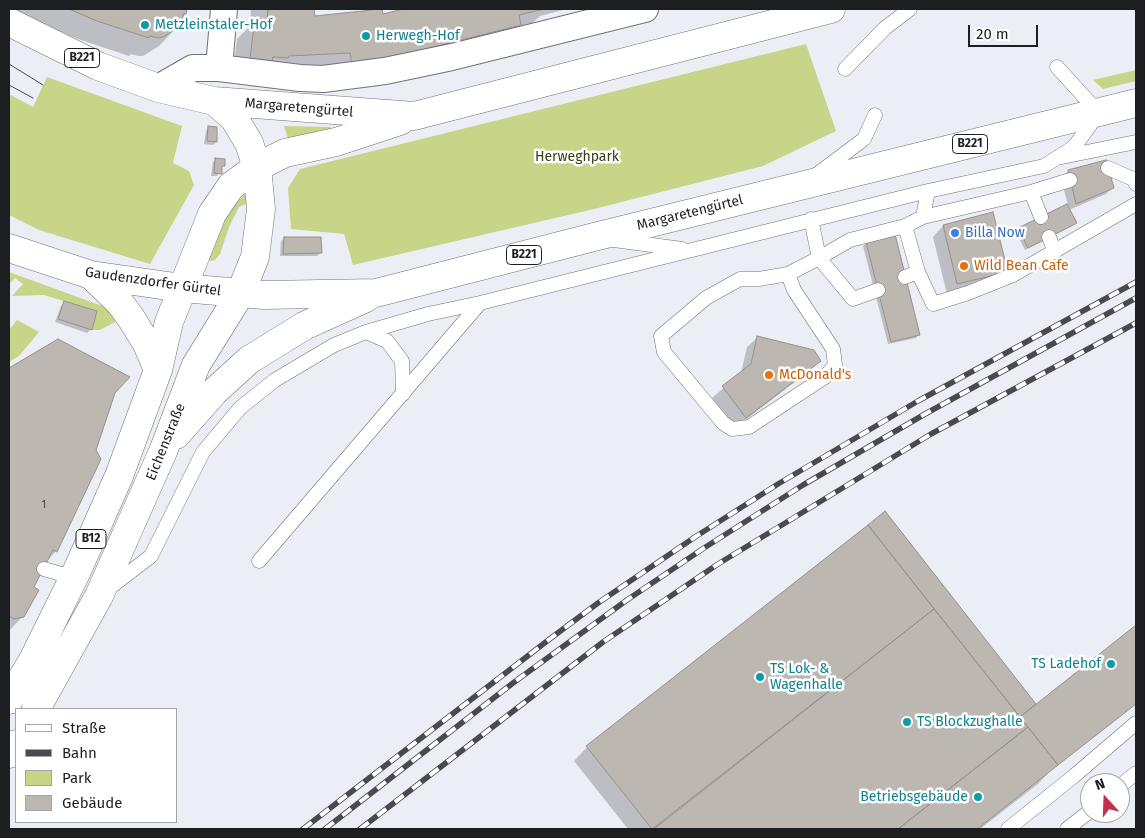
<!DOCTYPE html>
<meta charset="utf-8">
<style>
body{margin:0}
#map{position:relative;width:1145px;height:838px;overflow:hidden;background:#eceef6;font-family:"Fira Sans",sans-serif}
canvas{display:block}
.frame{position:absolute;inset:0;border:10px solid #1d1e21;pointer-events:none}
.legend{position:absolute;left:15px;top:708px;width:162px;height:115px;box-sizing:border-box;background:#fff;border:1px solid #a5a5a6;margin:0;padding:6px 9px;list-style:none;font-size:15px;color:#1d1e21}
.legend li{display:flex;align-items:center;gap:10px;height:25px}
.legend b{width:25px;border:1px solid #a5a5a6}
.north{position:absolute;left:1080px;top:773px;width:50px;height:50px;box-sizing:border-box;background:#fff;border:1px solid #a5a5a6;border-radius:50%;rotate:340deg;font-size:14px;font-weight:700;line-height:20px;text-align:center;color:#1d1e21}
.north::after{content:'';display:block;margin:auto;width:18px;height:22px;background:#c23250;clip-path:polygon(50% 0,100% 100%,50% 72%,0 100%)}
.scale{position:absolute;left:968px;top:25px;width:70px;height:22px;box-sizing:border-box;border:2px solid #1d1e21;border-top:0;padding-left:6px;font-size:15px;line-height:18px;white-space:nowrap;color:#1d1e21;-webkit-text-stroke:4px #fff;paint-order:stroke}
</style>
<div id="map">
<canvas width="1145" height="838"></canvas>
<div class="frame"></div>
<ul class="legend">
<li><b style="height:6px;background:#fff"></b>Straße</li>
<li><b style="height:6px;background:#484a4e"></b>Bahn</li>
<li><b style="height:14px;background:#c8d488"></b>Park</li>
<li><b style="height:14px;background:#bcb8b1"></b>Gebäude</li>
</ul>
<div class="north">N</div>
<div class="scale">20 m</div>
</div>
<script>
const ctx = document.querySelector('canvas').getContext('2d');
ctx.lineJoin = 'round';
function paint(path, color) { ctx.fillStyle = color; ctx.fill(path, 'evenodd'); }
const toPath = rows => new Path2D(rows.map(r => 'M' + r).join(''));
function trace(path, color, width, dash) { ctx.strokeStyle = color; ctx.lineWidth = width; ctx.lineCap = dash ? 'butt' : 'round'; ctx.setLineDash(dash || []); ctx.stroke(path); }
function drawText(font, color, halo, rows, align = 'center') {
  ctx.font = font + ' "Fira Sans",sans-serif'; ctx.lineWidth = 5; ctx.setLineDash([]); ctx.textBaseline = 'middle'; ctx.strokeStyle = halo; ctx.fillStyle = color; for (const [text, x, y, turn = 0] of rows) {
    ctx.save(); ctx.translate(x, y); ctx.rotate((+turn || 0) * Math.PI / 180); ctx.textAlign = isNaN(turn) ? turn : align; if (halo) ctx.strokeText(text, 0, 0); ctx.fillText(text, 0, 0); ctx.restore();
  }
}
paint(toPath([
 [806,44,836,131,763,166,594,209,353,265,344,234,291,229,288,188,300,169],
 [1136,70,1136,81,1103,89,1093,80],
 [47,77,182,126,173,163,189,171,194,185,150,264,39,230,9,215,9,94,33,107],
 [284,126,330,127,332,129,289,142],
 [244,195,247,196,248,203,239,207,229,227,220,254,215,260,211,261,207,260,223,222,233,207],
 [9,272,105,307,119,320,100,330,92,330,97,311,44,295,12,296,23,284,15,278,9,284],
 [17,320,39,332,19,356,9,362,9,330]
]), '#c8d488');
paint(toPath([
 [14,9,185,9,185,14,178,26,159,46,143,56,138,56,131,54,129,56,78,39,48,27],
 [251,9,313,9,313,17,369,12,375,9,381,9,382,15,408,9,567,9,540,16,529,26,501,44,232,78,237,39,250,26],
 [209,127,216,142,213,145,204,144,206,131],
 [216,159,223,165,217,176,211,176,213,162],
 [1068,171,1113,187,1106,194,1069,210,1075,223,1072,226,1025,250,1016,232,1019,229,1068,205,1061,178],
 [992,213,1007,271,947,294,933,237,943,226],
 [284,238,320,253,317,256,280,256,281,241],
 [866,243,919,334,916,338,888,344,863,246],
 [65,302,95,312,90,330,87,333,55,322,61,306],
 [758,337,820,361,809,371,735,428,712,398,741,373,747,347],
 [58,340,114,393,56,551,46,562,33,587,23,616,9,631,9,370],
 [884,513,1036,705,1136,627,1136,703,1053,768,1038,784,980,829,628,829,574,761,587,747]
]), '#0003');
const building = toPath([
 [69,9,187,9,186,14,183,14,183,22,179,27,163,37,158,38,150,36,149,38,97,21,69,9],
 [268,9,314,9,315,16,372,10,372,9,382,9,383,14,403,9,544,9,519,15,521,25,394,57,352,64,350,53,289,56,288,58,273,57,272,62,250,59,255,18,267,20,268,9],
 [208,126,217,127,217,142,207,141,208,126],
 [215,158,225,159,225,166,222,166,222,174,214,173,215,158],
 [1106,160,1114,188,1076,204,1068,170,1106,160],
 [1067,204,1077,223,1028,248,1018,228,1067,204],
 [993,212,1008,272,957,284,943,225,993,212],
 [895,234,920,335,891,342,866,242,895,234],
 [284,237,321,237,322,253,283,254,284,237],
 [64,301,97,311,92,330,58,319,64,301],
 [757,336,814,350,821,361,746,418,722,386,751,364,757,336],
 [58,339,130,377,115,393,96,450,101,459,57,552,53,550,34,587,39,590,24,617,14,619,9,616,9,368,58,339],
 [885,511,1036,704,1020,717,868,525,885,511],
 [868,525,934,609,652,829,586,746,868,525],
 [934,609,1028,727,898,829,654,829,934,609],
 [1136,625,1136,704,1058,765,1020,717,1136,625],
 [1028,727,1058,765,977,829,898,829,1028,727]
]);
paint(building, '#bcb8b1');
trace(building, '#95918a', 1);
const service = toPath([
 [845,69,885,28,910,9],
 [1062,157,1136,142],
 [1108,168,1133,179,1136,184],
 [816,175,864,139,875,115],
 [1031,192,1041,217],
 [923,217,1031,192,1070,180],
 [811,219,819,258,853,299,878,290],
 [1049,237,1055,252],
 [614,240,682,249],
 [918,272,933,304,968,293,1013,275,1136,204],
 [788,274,794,290,833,349,835,365,825,377,749,427,732,429,723,423,664,352,661,336,706,298,740,279,759,279,788,274,819,258,850,240,905,226],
 [905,277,918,272,905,226,923,217,928,191],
 [366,332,387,341,402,361,403,394],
 [259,561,480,303],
 [44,569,61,574,76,573],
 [108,589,151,556,203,452,240,408,275,380,334,345,366,332,428,314,480,303,928,191,1044,166,1074,147,1099,113,1057,67],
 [1120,786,1136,773],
 [1008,829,1074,776,1136,723],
 [1067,829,1090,811]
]);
const minor = toPath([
 [219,68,224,9],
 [158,88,193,68,219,68,300,78,323,79,385,71,452,57,645,9]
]);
const primary = toPath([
 [9,22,98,66,158,88,214,101,414,116,831,9],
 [9,248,91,275,182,288,264,295,376,293,594,237,1136,103],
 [91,275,120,303,131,318,147,344,158,370],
 [176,435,215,391,249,360,304,326,366,298],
 [9,700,33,660,76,573,119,476,158,370,169,322,212,214,231,186,257,167,285,153,336,142,400,121],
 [36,709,99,596,164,449,196,365,240,294,255,257,261,209,257,167,249,143,234,118,214,101],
 [9,754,16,744]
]);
trace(service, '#707279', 15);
trace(minor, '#707279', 28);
trace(primary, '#707279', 29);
trace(service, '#fff', 14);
trace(minor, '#fff', 26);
trace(primary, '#fff', 28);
trace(toPath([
 [9,64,43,85],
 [9,85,33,98]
]), '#484a4e', 1);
const rail = toPath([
 [303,829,551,638,598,603,695,537,778,484,918,401,1136,282],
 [325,829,513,683,627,600,704,548,803,485,925,414,1136,298],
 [360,829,603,642,718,564,931,434,1136,323]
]);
trace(rail, '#484a4e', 5.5);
trace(rail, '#fff', 4, [11]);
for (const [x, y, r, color] of [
 [145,25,5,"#0f9aa8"],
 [366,36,5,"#0f9aa8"],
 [955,233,5,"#3f7fe0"],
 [964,266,5,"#e8710a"],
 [769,375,5,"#e8710a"],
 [1111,664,5,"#0f9aa8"],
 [760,677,5,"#0f9aa8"],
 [907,722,5,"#0f9aa8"],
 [978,797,5,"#0f9aa8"]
]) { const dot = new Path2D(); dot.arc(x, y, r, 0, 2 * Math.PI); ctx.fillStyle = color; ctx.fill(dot); trace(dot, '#fff', 2); }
drawText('11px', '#454445', null, [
 ["1",44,505]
]);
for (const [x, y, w] of [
 [82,58,35],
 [970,144,35],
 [524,255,35],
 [91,539,30]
]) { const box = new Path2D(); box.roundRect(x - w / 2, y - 9.5, w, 19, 4); ctx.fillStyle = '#fff'; ctx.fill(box); trace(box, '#1d1e21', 1); }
drawText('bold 12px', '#1d1e21', null, [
 ["B221",82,58],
 ["B221",970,144],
 ["B221",524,255],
 ["B12",91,539]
]);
drawText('14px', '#0d838f', '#fff', [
 ["Metzleinstaler-Hof",155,25],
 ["Herwegh-Hof",376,36],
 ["TS Ladehof",1101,664,"right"],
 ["TS Lok- &",770,669],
 ["Wagenhalle",770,685],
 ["TS Blockzughalle",917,722],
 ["Betriebsgebäude",968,797,"right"]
], 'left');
drawText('14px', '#1d1e21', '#fff', [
 ["Margaretengürtel",299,108,5],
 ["Margaretengürtel",690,213,-14],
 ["Gaudenzdorfer Gürtel",153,282,8],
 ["Eichenstraße",166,442,-68]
]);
drawText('14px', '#383d16', '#fff', [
 ["Herweghpark",577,157]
]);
drawText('14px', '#366cbe', '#fff', [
 ["Billa Now",965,233]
], 'left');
drawText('14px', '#c56008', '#fff', [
 ["Wild Bean Cafe",974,266],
 ["McDonald's",779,375]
], 'left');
</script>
